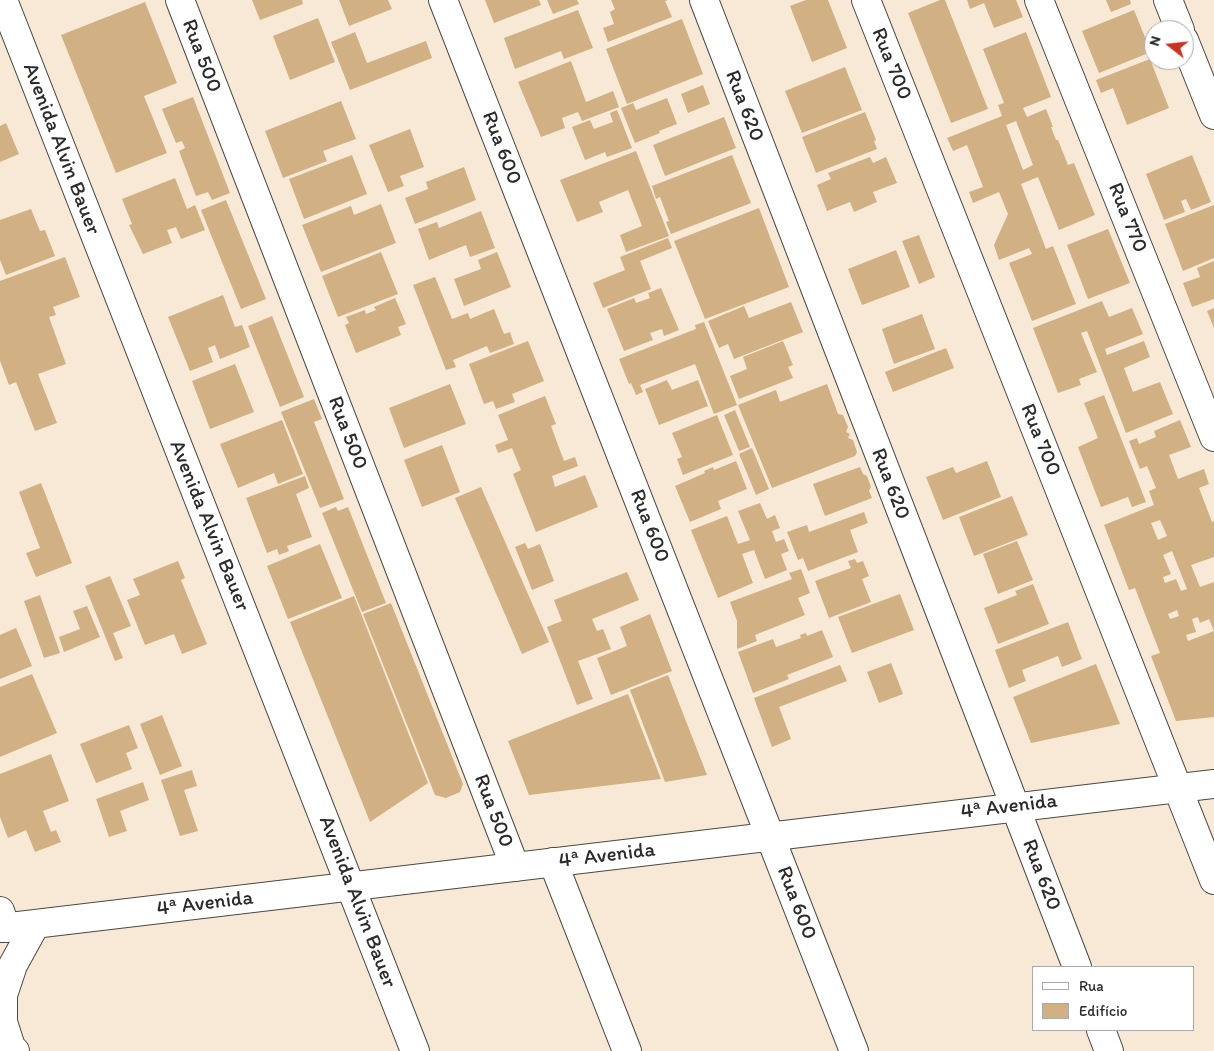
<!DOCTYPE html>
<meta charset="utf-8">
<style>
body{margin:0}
#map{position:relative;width:1214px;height:1051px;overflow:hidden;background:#f7e9d5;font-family:Itim,sans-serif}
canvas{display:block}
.legend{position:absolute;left:1032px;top:966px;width:162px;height:65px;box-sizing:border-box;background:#fff;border:1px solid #aaa;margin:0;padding:6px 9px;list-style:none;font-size:15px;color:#2b2b2b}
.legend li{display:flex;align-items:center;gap:10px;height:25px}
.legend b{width:25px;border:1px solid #aaa}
.north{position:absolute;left:1144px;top:20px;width:50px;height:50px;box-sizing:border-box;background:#fff;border:1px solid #aaa;border-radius:50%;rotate:286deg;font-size:14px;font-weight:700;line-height:20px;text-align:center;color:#2b2b2b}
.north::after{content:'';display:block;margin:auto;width:18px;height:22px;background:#c8321e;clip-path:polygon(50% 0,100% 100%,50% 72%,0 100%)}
</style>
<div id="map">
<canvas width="1214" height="1051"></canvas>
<ul class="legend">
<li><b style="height:6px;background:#fff"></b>Rua</li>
<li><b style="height:14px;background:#d1b084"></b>Edifício</li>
</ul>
<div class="north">N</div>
</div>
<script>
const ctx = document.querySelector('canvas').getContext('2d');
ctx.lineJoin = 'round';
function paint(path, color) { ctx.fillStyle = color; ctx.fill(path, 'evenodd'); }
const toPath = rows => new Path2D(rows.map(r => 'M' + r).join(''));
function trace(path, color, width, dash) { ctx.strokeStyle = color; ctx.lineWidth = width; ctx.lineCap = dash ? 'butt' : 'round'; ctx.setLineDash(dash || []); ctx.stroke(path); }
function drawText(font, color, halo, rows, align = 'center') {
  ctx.font = font + ' Itim,sans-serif'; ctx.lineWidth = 4; ctx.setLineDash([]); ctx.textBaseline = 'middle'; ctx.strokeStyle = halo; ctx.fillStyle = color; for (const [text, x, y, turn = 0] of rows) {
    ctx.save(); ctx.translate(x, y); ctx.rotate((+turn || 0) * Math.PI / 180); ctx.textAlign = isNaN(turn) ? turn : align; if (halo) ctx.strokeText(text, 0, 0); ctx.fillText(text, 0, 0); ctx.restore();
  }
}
paint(toPath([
 [252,0,302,0,303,4,260,20],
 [339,0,388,0,392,9,349,26],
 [485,0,539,0,541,5,494,23],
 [547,0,577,0,579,4,553,14],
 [611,0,668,0,665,1,672,17,608,42,603,28,614,24,610,12,615,9],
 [806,0,828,0,847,48,812,62,790,6],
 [940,0,945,0,988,109,951,123,908,13],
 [967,0,1016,0,1023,17,994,28,984,3,970,9],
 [1106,0,1130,0,1131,4,1111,12],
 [145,2,177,83,144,96,167,153,116,173,61,35],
 [578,10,593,48,564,59,561,51,515,69,504,38],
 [1134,10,1151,52,1099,73,1082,31],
 [318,18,335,62,290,80,273,36],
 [682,19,703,74,627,104,606,49],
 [355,32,367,63,426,41,432,58,350,90,331,42],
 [1026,32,1051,97,1023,108,1027,117,1046,109,1053,127,1051,127,1056,140,1058,140,1068,165,1074,163,1095,215,1059,230,1038,177,1021,184,1046,249,1053,246,1076,304,1032,321,1009,263,1032,254,1029,248,999,260,994,245,1008,214,999,192,973,203,969,192,983,187,967,145,953,151,947,138,1002,116,998,105,1004,103,983,49],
 [1016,121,1033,165,1023,170,1006,125],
 [1150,59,1169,108,1127,125,1113,88,1101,93,1096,80],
 [571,61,586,102,613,91,619,107,582,121,578,112,562,118,565,128,541,137,518,82],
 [845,67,862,110,802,133,785,91],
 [703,85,710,104,688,113,681,94],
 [193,97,230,193,212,200,208,192,196,196,179,151,185,148,182,141,176,143,162,109],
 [667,98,677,124,659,131,660,133,635,143,621,108,633,103,636,110],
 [341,101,356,139,323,151,327,161,283,178,265,131],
 [617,110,632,148,607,157,605,152,585,160,572,127,590,120,594,129,613,122,610,113],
 [865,112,876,140,874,141,877,149,816,173,802,137],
 [724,117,736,148,665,176,653,145],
 [6,123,19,154,0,162,0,126],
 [410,129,424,167,400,176,404,186,388,192,369,145],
 [636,151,669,236,626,252,620,235,642,226,628,190,599,202,603,212,577,222,560,180],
 [352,155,367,194,304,219,289,179],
 [732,155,751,203,671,234,666,222,669,221,660,197,656,199,652,186],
 [1192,155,1211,202,1191,210,1186,199,1181,201,1185,212,1164,220,1146,174],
 [870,157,873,163,886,157,897,183,873,192,877,202,854,212,850,202,827,211,817,185,831,179,828,173],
 [464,167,476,200,415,224,405,198,428,189,426,182],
 [175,178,187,209,195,205,205,230,181,239,176,227,167,230,172,243,143,254,129,225,132,224,122,199],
 [226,200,266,299,241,309,201,210],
 [381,204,396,243,321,272,302,225,351,206,354,215],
 [1214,205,1214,258,1183,271,1165,224],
 [759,208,789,287,705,319,674,241],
 [31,209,40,231,45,230,55,256,6,275,0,260,0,220],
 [481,211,495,248,470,257,466,245,429,260,418,229,437,222,439,228],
 [1108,229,1130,283,1088,299,1067,245],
 [919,235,935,277,919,284,902,241],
 [668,238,672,248,640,261,651,289,603,308,593,283,625,270,620,257],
 [896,250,910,287,862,305,848,269],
 [381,252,398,294,338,317,322,276],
 [497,252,511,287,464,306,454,279,481,269,478,260],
 [65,257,80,297,53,307,56,315,49,317,66,364,38,374,57,423,35,431,16,382,9,385,0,361,0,281],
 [1214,261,1214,299,1192,307,1183,283,1200,277,1197,268],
 [435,277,452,319,468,313,470,319,494,309,504,334,510,332,514,344,490,353,487,346,453,360,456,367,446,370,413,285],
 [661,288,679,330,664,336,662,329,650,333,653,340,624,351,607,309,634,298,636,303,650,298,648,293],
 [223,295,235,327,242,325,250,347,220,359,215,345,208,348,213,362,190,371,168,317],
 [395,298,406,324,398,327,401,335,356,353,345,325,349,323,346,317,365,310,366,314,376,310,374,307],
 [1102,301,1109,317,1132,308,1143,334,1105,349,1107,355,1144,341,1150,357,1124,368,1133,392,1160,382,1173,414,1126,433,1087,331,1081,333,1097,372,1079,379,1081,385,1058,393,1033,328],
 [791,302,803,332,734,359,728,344,719,348,708,321,744,306,749,318],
 [1214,308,1214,328,1207,311],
 [922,314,935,349,894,364,882,329],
 [272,316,304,397,280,407,248,326],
 [704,322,737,405,714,414,695,364,640,385,643,392,636,395,631,383,629,384,619,359,696,329,695,325],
 [528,341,544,381,512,394,515,402,496,409,493,401,484,404,469,364],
 [783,341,793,365,788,367,793,378,739,399,730,376,747,369,743,357],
 [946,348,954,368,893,392,885,372],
 [235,364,254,412,210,429,192,381],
 [667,380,672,390,698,380,708,406,659,425,645,389],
 [450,384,466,424,404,448,389,408],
 [827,384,838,414,843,415,848,427,846,432,850,434,848,438,853,440,857,452,855,456,772,488,738,405,776,390,780,402],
 [1104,395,1146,502,1132,507,1128,497,1101,507,1078,447,1098,438,1084,403],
 [545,396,556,424,551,426,564,461,575,457,578,466,552,476,555,487,585,475,598,507,536,532,513,474,521,470,512,448,498,453,495,445,508,440,498,415],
 [314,399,322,419,314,422,344,499,320,508,281,412],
 [735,410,750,447,739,451,724,415],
 [717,415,733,455,683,475,677,459,682,457,672,433],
 [282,420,303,474,278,484,274,473,238,488,220,444],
 [1180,420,1191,447,1169,455,1178,479,1204,469,1209,484,1199,488,1212,522,1214,521,1214,557,1191,565,1200,587,1214,582,1214,631,1209,619,1200,623,1198,617,1192,619,1196,632,1186,635,1188,641,1214,631,1214,717,1176,721,1151,656,1160,653,1135,588,1129,590,1104,525,1154,505,1149,491,1156,488,1147,466,1140,469,1129,441,1137,438,1139,444,1156,437,1154,431],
 [1160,520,1167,536,1158,540,1151,523],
 [1172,551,1187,589,1181,591,1176,579,1165,583,1163,577,1171,574,1163,555],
 [1177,610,1179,616,1170,619,1168,614],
 [442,445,460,492,422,507,404,460],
 [752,448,769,489,756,495,739,454],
 [736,461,747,489,718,501,721,509,690,522,675,486,705,473,704,471,713,467,714,470],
 [987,461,1001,497,943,520,926,477,953,467,956,473],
 [860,467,863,474,867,476,871,487,869,491,872,498,825,516,813,484],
 [305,476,309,488,296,494,312,537,287,546,289,551,279,555,277,549,267,553,246,498],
 [41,483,72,563,36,577,26,553,40,548,19,492],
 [481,487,549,642,522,654,455,498],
 [1012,496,1028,535,974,556,959,517],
 [760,503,767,519,775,515,780,528,772,531,776,542,784,539,789,551,781,554,787,570,765,579,754,550,742,554,753,583,718,598,691,530,727,516,738,544,750,540,738,511],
 [336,507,338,511,348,507,386,603,362,612,322,513],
 [864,512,868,523,850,530,858,552,808,571,803,558,798,560,787,532,807,525,809,532],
 [1017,541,1033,580,998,594,983,554],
 [525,543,528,549,540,544,554,581,532,590,515,547],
 [320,544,342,598,288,619,267,566],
 [855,559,857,563,863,561,869,576,862,579,871,602,829,618,815,581,851,568,848,561],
 [178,561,185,578,181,580,207,644,182,654,174,634,145,645,127,600,140,595,133,579],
 [801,569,810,593,798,598,805,615,755,635,757,641,737,649,737,621,730,602,792,579,789,573],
 [627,572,639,600,592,619,597,631,603,629,611,649,578,661,593,699,577,705,547,627,562,621,554,600],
 [110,576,131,626,113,633,123,658,115,661,85,586],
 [1033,584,1049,624,998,644,984,608,1017,595,1015,591],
 [900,594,914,630,852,653,838,617],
 [40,595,60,653,44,658,24,601],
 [354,596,428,783,370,822,290,622],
 [391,603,463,784,460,792,446,798,435,795,363,614],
 [87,606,100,637,64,652,59,637,80,629,73,611],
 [650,614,672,671,611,695,597,658,627,646,620,627],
 [1068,622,1082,659,1062,667,1058,656,1022,670,1026,681,1009,688,995,650],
 [16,628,32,666,0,679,0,635],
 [822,630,833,657,787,675,789,679,753,693,738,652,773,639,776,647,801,638,800,635,806,633,807,636],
 [891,663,903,694,879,703,867,672],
 [1096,664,1120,724,1031,743,1013,697],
 [840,665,847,681,779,707,791,739,772,747,754,698],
 [32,674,57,733,0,757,0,687],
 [668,675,707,775,665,782,630,690],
 [628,694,661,779,529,795,508,741],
 [162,715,182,766,160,775,140,724],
 [129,725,138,748,126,753,132,769,96,783,80,744],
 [51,754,69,801,43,811,51,832,56,830,61,842,35,852,26,830,8,838,0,817,0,774],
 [192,770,197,786,184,790,198,831,180,836,161,780],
 [143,782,149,800,120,811,127,831,109,837,96,799]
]), '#d1b084');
const minor = toPath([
 [180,0,515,867],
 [443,0,854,1051],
 [704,0,1077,967],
 [866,0,1214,880],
 [1039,0,1214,437],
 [1168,0,1180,30],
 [1184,40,1214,115],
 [553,862,627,1051],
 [0,911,6,928],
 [1101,1030,1109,1051]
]);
const secondary = toPath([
 [3,0,415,1051]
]);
const primary = toPath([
 [0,928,1214,784],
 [15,1051,11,1047,3,1022,3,995,13,965,35,925]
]);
trace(minor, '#4a4844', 30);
trace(secondary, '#4a4844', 30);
trace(primary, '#4a4844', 30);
trace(minor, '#fff', 28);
trace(secondary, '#fff', 28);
trace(primary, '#fff', 28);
drawText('21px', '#2b2b2b', '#fff', [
 ["Rua 500",201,56,69],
 ["Rua 700",891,64,68],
 ["Rua 620",744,106,69],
 ["Rua 600",501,148,69],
 ["Avenida Alvin Bauer",61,149,69],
 ["Rua 770",1127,218,68],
 ["Rua 500",347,433,69],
 ["Rua 700",1040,440,68],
 ["Rua 620",890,484,69],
 ["Avenida Alvin Bauer",209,526,68],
 ["Rua 600",649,526,69],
 ["4ª Avenida",1009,807,-7],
 ["Rua 500",493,811,69],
 ["4ª Avenida",607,856,-7],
 ["Rua 620",1041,875,69],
 ["Avenida Alvin Bauer",357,902,69],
 ["Rua 600",796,903,69],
 ["4ª Avenida",205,904,-7]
]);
</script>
